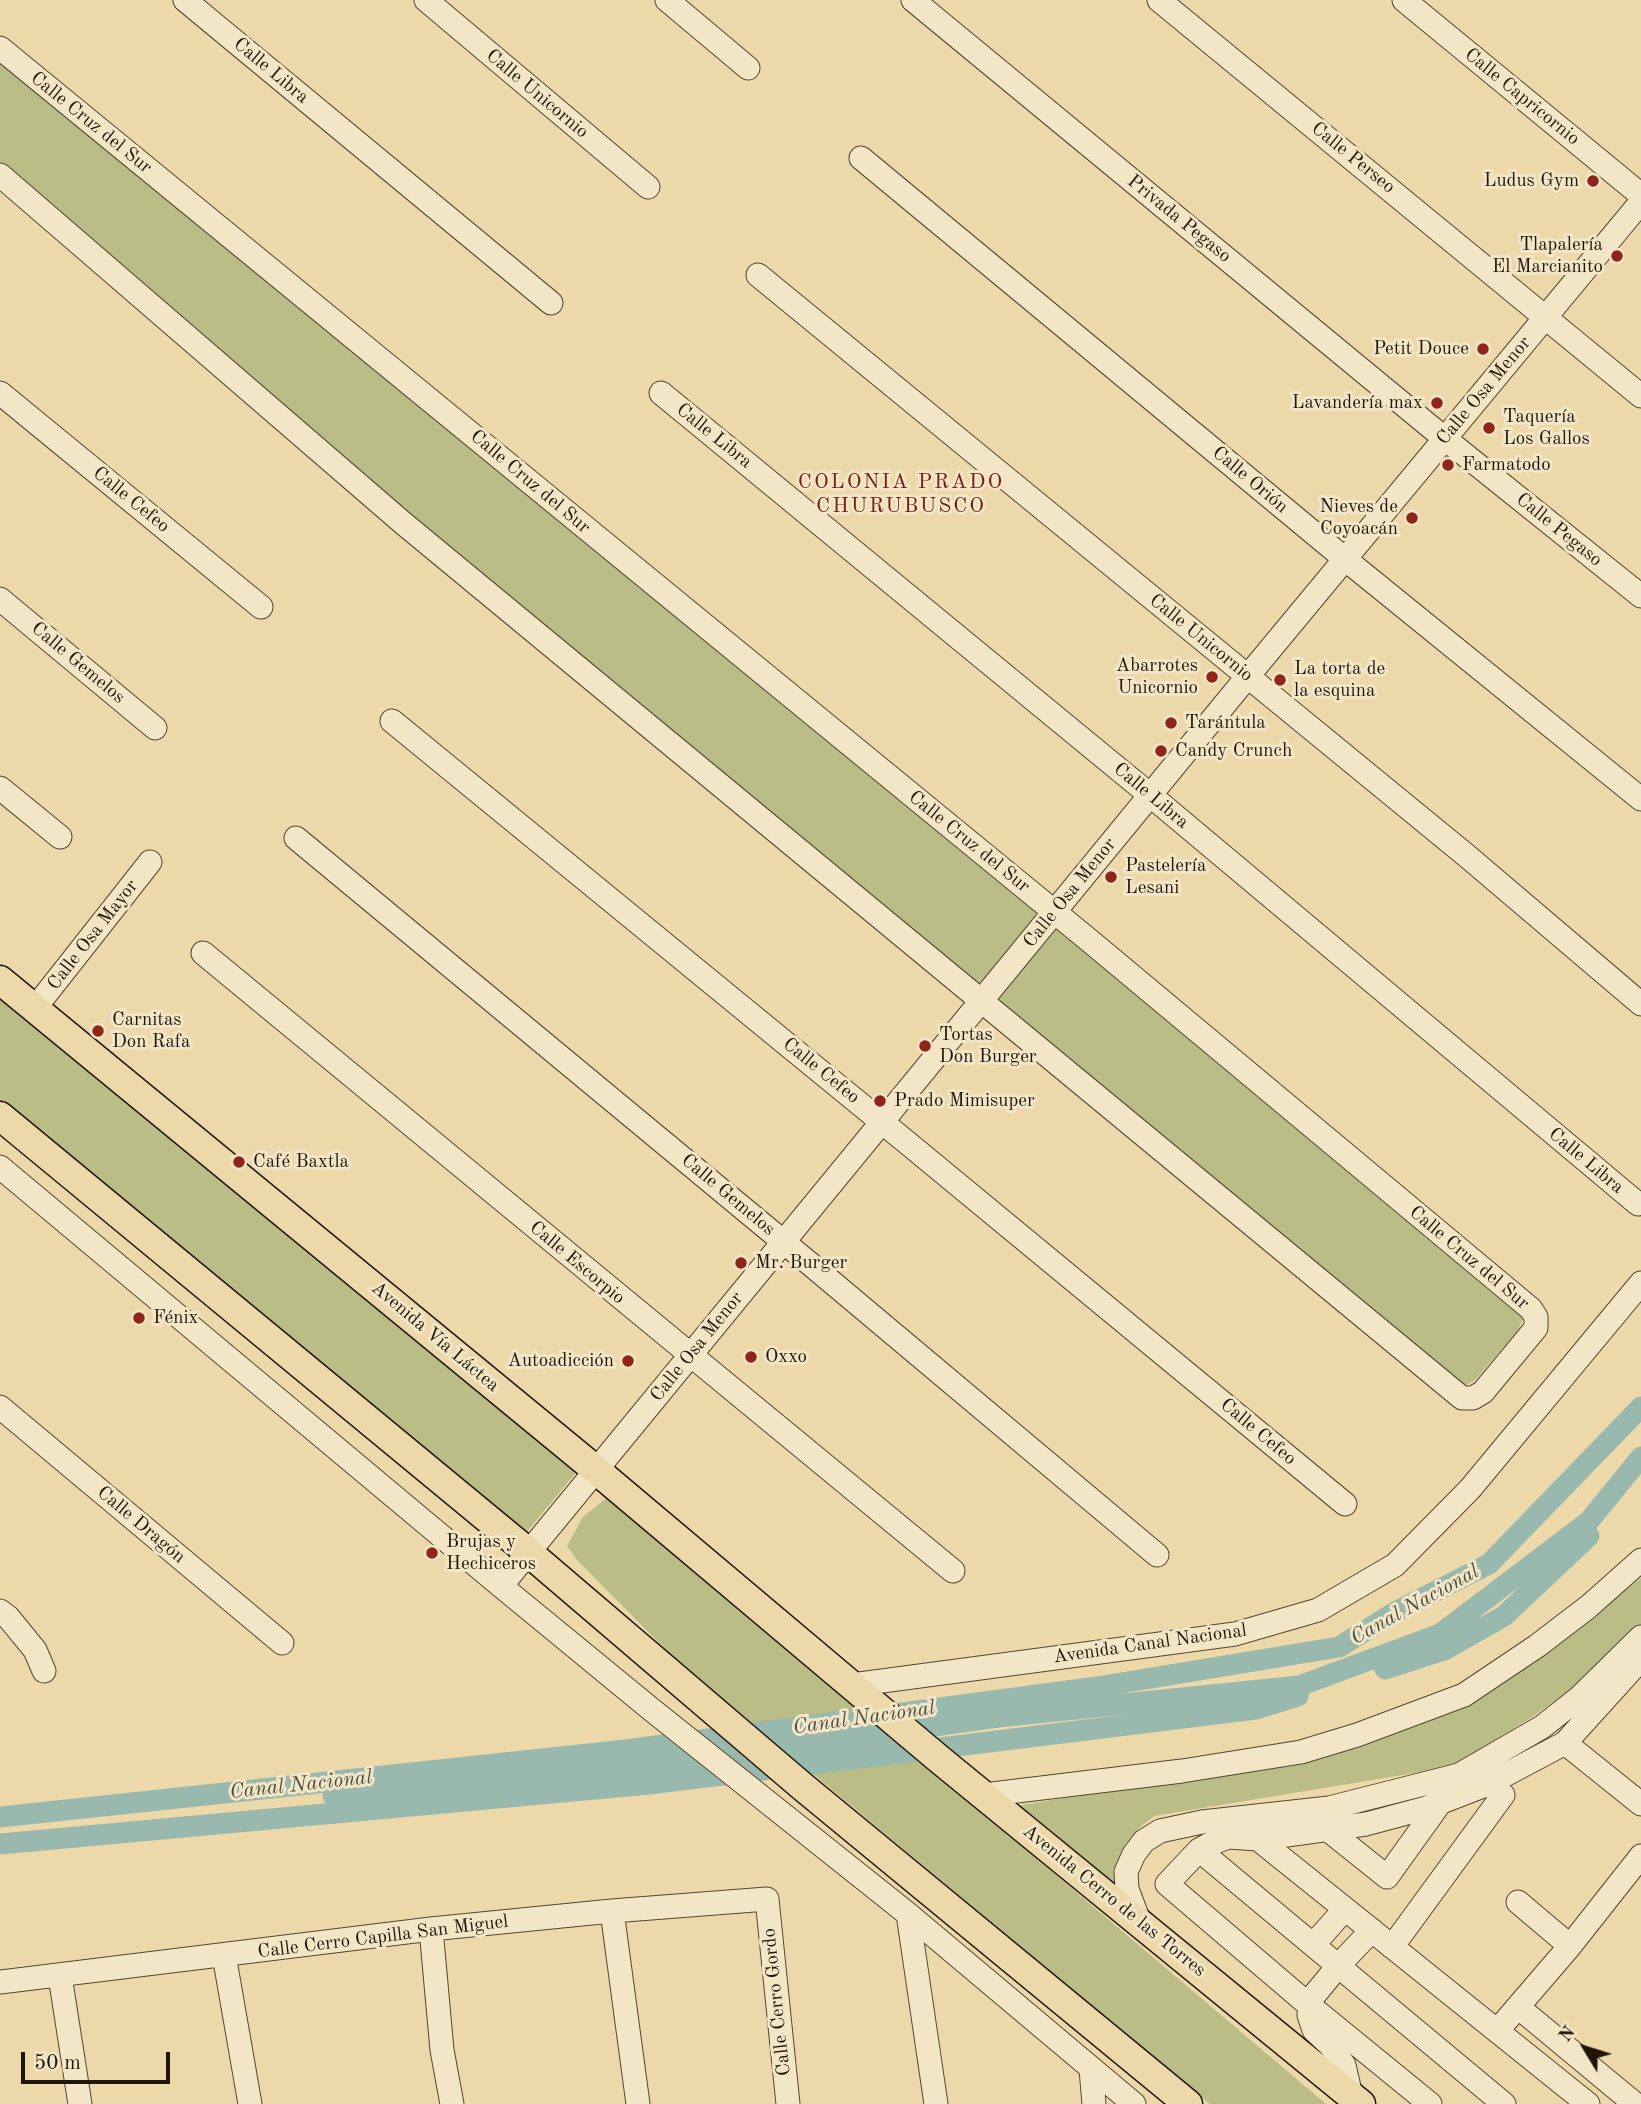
<!DOCTYPE html>
<meta charset="utf-8">
<style>
body{margin:0}
#map{position:relative;width:1641px;height:2104px;overflow:hidden;background:#ecd8a9;font-family:"Old Standard TT",serif}
canvas{display:block}
.north{position:absolute;left:1550px;top:2013px;width:70px;height:70px;-webkit-text-stroke:5px #f3e6c7;paint-order:stroke;rotate:308deg;font-size:19px;font-weight:700;line-height:28px;text-align:center;color:#20150a}
.north::after{content:'';display:block;margin:auto;width:24px;height:32px;background:#20150a;clip-path:polygon(50% 0,100% 100%,50% 72%,0 100%)}
.scale{position:absolute;left:21px;top:2052px;width:149px;height:32px;box-sizing:border-box;border:4px solid #20150a;border-top:0;padding-left:9px;font-size:21px;line-height:24px;white-space:nowrap;color:#20150a;-webkit-text-stroke:5px #f3e6c7;paint-order:stroke}
</style>
<div id="map">
<canvas width="1641" height="2104"></canvas>
<div class="north">N</div>
<div class="scale">50 m</div>
</div>
<script>
const ctx = document.querySelector('canvas').getContext('2d');
ctx.lineJoin = 'round';
function paint(path, color) { ctx.fillStyle = color; ctx.fill(path, 'evenodd'); }
const toPath = rows => new Path2D(rows.map(r => 'M' + r).join(''));
function trace(path, color, width, dash) { ctx.strokeStyle = color; ctx.lineWidth = width; ctx.lineCap = dash ? 'butt' : 'round'; ctx.setLineDash(dash || []); ctx.stroke(path); }
function drawText(font, color, halo, rows, align = 'center') {
  ctx.font = font + ' "Old Standard TT",serif'; ctx.lineWidth = 6; ctx.setLineDash([]); ctx.textBaseline = 'middle'; ctx.strokeStyle = halo; ctx.fillStyle = color; for (const [text, x, y, turn = 0] of rows) {
    ctx.save(); ctx.translate(x, y); ctx.rotate((+turn || 0) * Math.PI / 180); ctx.textAlign = isNaN(turn) ? turn : align; if (halo) ctx.strokeText(text, 0, 0); ctx.fillText(text, 0, 0); ctx.restore();
  }
}
paint(toPath([
 [0,58,1525,1312,1519,1329,1475,1380,1460,1388,961,981,0,167],
 [0,992,583,1464,525,1534,0,1102],
 [609,1496,1326,2104,1210,2104,676,1660,577,1560,567,1546,583,1517],
 [1641,1578,1641,1625,1571,1689,1532,1717,1451,1767,1154,1816,1138,1829,1125,1845,1114,1889,1017,1806,1317,1754,1469,1698,1617,1597]
]), '#babe86');
trace(toPath([
 [1385,1669,1444,1650,1504,1616,1589,1536],
 [333,1796,686,1761,998,1717,1299,1686,1440,1634,1589,1521,1641,1457],
 [0,1817,626,1750,1097,1687,1339,1647,1397,1611,1489,1564,1641,1407],
 [0,1844,649,1784,1256,1709,1298,1696]
]), '#99b9ae', 21);
const minor = toPath([
 [185,0,551,303],
 [426,0,648,187],
 [667,0,748,68],
 [913,0,1444,438,1641,596],
 [1159,0,1641,396],
 [1404,0,1641,195],
 [0,48,1090,941,1531,1309,1536,1317,1536,1328,1483,1392,1473,1398,1462,1398,403,523,0,175],
 [861,158,1345,559,1641,799],
 [758,275,1467,856,1641,1004],
 [0,393,261,607],
 [661,393,1150,795,1638,1204],
 [0,599,155,728],
 [392,721,910,1145,1345,1504],
 [0,788,60,837],
 [296,838,809,1263,1157,1555],
 [203,953,953,1571],
 [35,1008,150,862],
 [0,1167,501,1586,652,1710,908,1914,1134,2104],
 [0,1407,282,1643],
 [501,1586,1248,676,1641,202],
 [0,1611,8,1617,35,1650,44,1671],
 [1641,1659,1565,1743,1641,1804],
 [852,1685,1235,1634,1318,1610,1395,1565,1470,1489,1641,1283],
 [1488,1784,1565,1743],
 [984,1795,1182,1771,1301,1752,1357,1735,1464,1695,1537,1646,1588,1607,1641,1560],
 [1327,1829,1387,1877,1440,1803],
 [1258,1839,1588,2104],
 [1199,1850,1504,2104],
 [1518,1902,1570,1946],
 [612,1911,638,2104],
 [908,1914,936,2104],
 [1139,1921,1127,1889,1126,1872,1134,1854,1144,1841,1160,1831,1202,1822,1329,1808,1459,1775,1542,1727,1580,1697,1641,1637],
 [431,1929,442,2050,452,2104],
 [1313,1945,1345,1909],
 [1392,1947,1503,1795,1488,1784,1426,1808,1366,1824,1258,1839,1228,1837,1208,1845,1199,1850,1167,1884,1310,2006,1430,2104],
 [224,1955,250,2104],
 [60,1976,80,2104],
 [0,1982,431,1929,612,1911,767,1899,788,2104],
 [1518,2007,1635,2104],
 [1497,2031,1570,1946,1641,1856],
 [1091,2069,1094,2104],
 [1351,2096,1344,2065,1330,2045,1314,2030,1309,2015,1311,1999,1339,1965,1372,1930]
]);
const major = toPath([
 [0,980,596,1470,939,1759,1361,2104],
 [0,1116,528,1552,803,1787,1188,2104]
]);
trace(minor, '#534632', 25);
trace(major, '#20150a', 31);
trace(minor, '#f3e6c7', 23);
trace(major, '#ecd8a9', 28);
for (const [x, y, r, color] of [
 [1593,181,7,"#8f2418"],
 [1617,256,7,"#8f2418"],
 [1483,349,7,"#8f2418"],
 [1437,403,7,"#8f2418"],
 [1489,428,7,"#8f2418"],
 [1448,465,7,"#8f2418"],
 [1412,518,7,"#8f2418"],
 [1212,677,7,"#8f2418"],
 [1280,680,7,"#8f2418"],
 [1171,723,7,"#8f2418"],
 [1161,751,7,"#8f2418"],
 [1111,877,7,"#8f2418"],
 [98,1031,7,"#8f2418"],
 [925,1046,7,"#8f2418"],
 [880,1101,7,"#8f2418"],
 [239,1162,7,"#8f2418"],
 [741,1263,7,"#8f2418"],
 [139,1318,7,"#8f2418"],
 [751,1357,7,"#8f2418"],
 [628,1361,7,"#8f2418"],
 [432,1553,7,"#8f2418"]
]) { const dot = new Path2D(); dot.arc(x, y, r, 0, 2 * Math.PI); ctx.fillStyle = color; ctx.fill(dot); trace(dot, '#f3e6c7', 2.5); }
drawText('19px', '#20150a', '#f3e6c7', [
 ["Calle Libra",271,71,40],
 ["Calle Unicornio",537,94,40],
 ["Calle Capricornio",1522,97,39],
 ["Calle Cruz del Sur",91,123,39],
 ["Calle Perseo",1353,158,39],
 ["Privada Pegaso",1179,219,39],
 ["Calle Osa Menor",1484,391,-50],
 ["Calle Libra",714,436,39],
 ["Calle Orión",1250,480,40],
 ["Calle Cruz del Sur",530,482,40],
 ["Calle Cefeo",131,500,39],
 ["Calle Pegaso",1559,530,39],
 ["Calle Unicornio",1201,638,39],
 ["Calle Gemelos",78,663,40],
 ["Calle Libra",1151,796,40],
 ["Calle Cruz del Sur",969,842,39],
 ["Calle Osa Menor",1070,893,-51],
 ["Calle Osa Mayor",93,935,-52],
 ["Calle Cefeo",821,1071,39],
 ["Calle Libra",1586,1161,40],
 ["Calle Gemelos",728,1195,40],
 ["Calle Cruz del Sur",1469,1258,40],
 ["Calle Escorpio",577,1263,40],
 ["Avenida Vía Láctea",435,1337,40],
 ["Calle Osa Menor",697,1347,-51],
 ["Calle Cefeo",1258,1432,40],
 ["Calle Dragón",141,1525,40],
 ["Avenida Canal Nacional",1150,1644,-8],
 ["Avenida Cerro de las Torres",1114,1901,39],
 ["Calle Cerro Capilla San Miguel",383,1937,-7],
 ["Calle Cerro Gordo",777,2002,-96]
]);
drawText('19px', '#20150a', '#f3e6c7', [
 ["Ludus Gym",1579,181,"right"],
 ["Tlapalería",1603,245,"right"],
 ["El Marcianito",1603,267,"right"],
 ["Petit Douce",1469,349,"right"],
 ["Lavandería max",1423,403,"right"],
 ["Taquería",1503,417],
 ["Los Gallos",1503,439],
 ["Farmatodo",1462,465],
 ["Nieves de",1398,507,"right"],
 ["Coyoacán",1398,529,"right"],
 ["Abarrotes",1198,666,"right"],
 ["Unicornio",1198,688,"right"],
 ["La torta de",1294,669],
 ["la esquina",1294,691],
 ["Tarántula",1185,723],
 ["Candy Crunch",1175,751],
 ["Pastelería",1125,866],
 ["Lesani",1125,888],
 ["Carnitas",112,1020],
 ["Don Rafa",112,1042],
 ["Tortas",939,1035],
 ["Don Burger",939,1057],
 ["Prado Mimisuper",894,1101],
 ["Café Baxtla",253,1162],
 ["Mr. Burger",755,1263],
 ["Fénix",153,1318],
 ["Oxxo",765,1357],
 ["Autoadicción",614,1361,"right"],
 ["Brujas y",446,1542],
 ["Hechiceros",446,1564]
], 'left');
ctx.letterSpacing = '2px';
drawText('21px', '#7a1f14', '#f3e6c7', [
 ["COLONIA PRADO",901,482],
 ["CHURUBUSCO",901,506]
]);
ctx.letterSpacing = '0px';
drawText('italic 21px', '#4a4e43', '#f3e6c7', [
 ["Canal Nacional",1415,1605,-29],
 ["Canal Nacional",864,1718,-8],
 ["Canal Nacional",301,1785,-6]
]);
</script>
